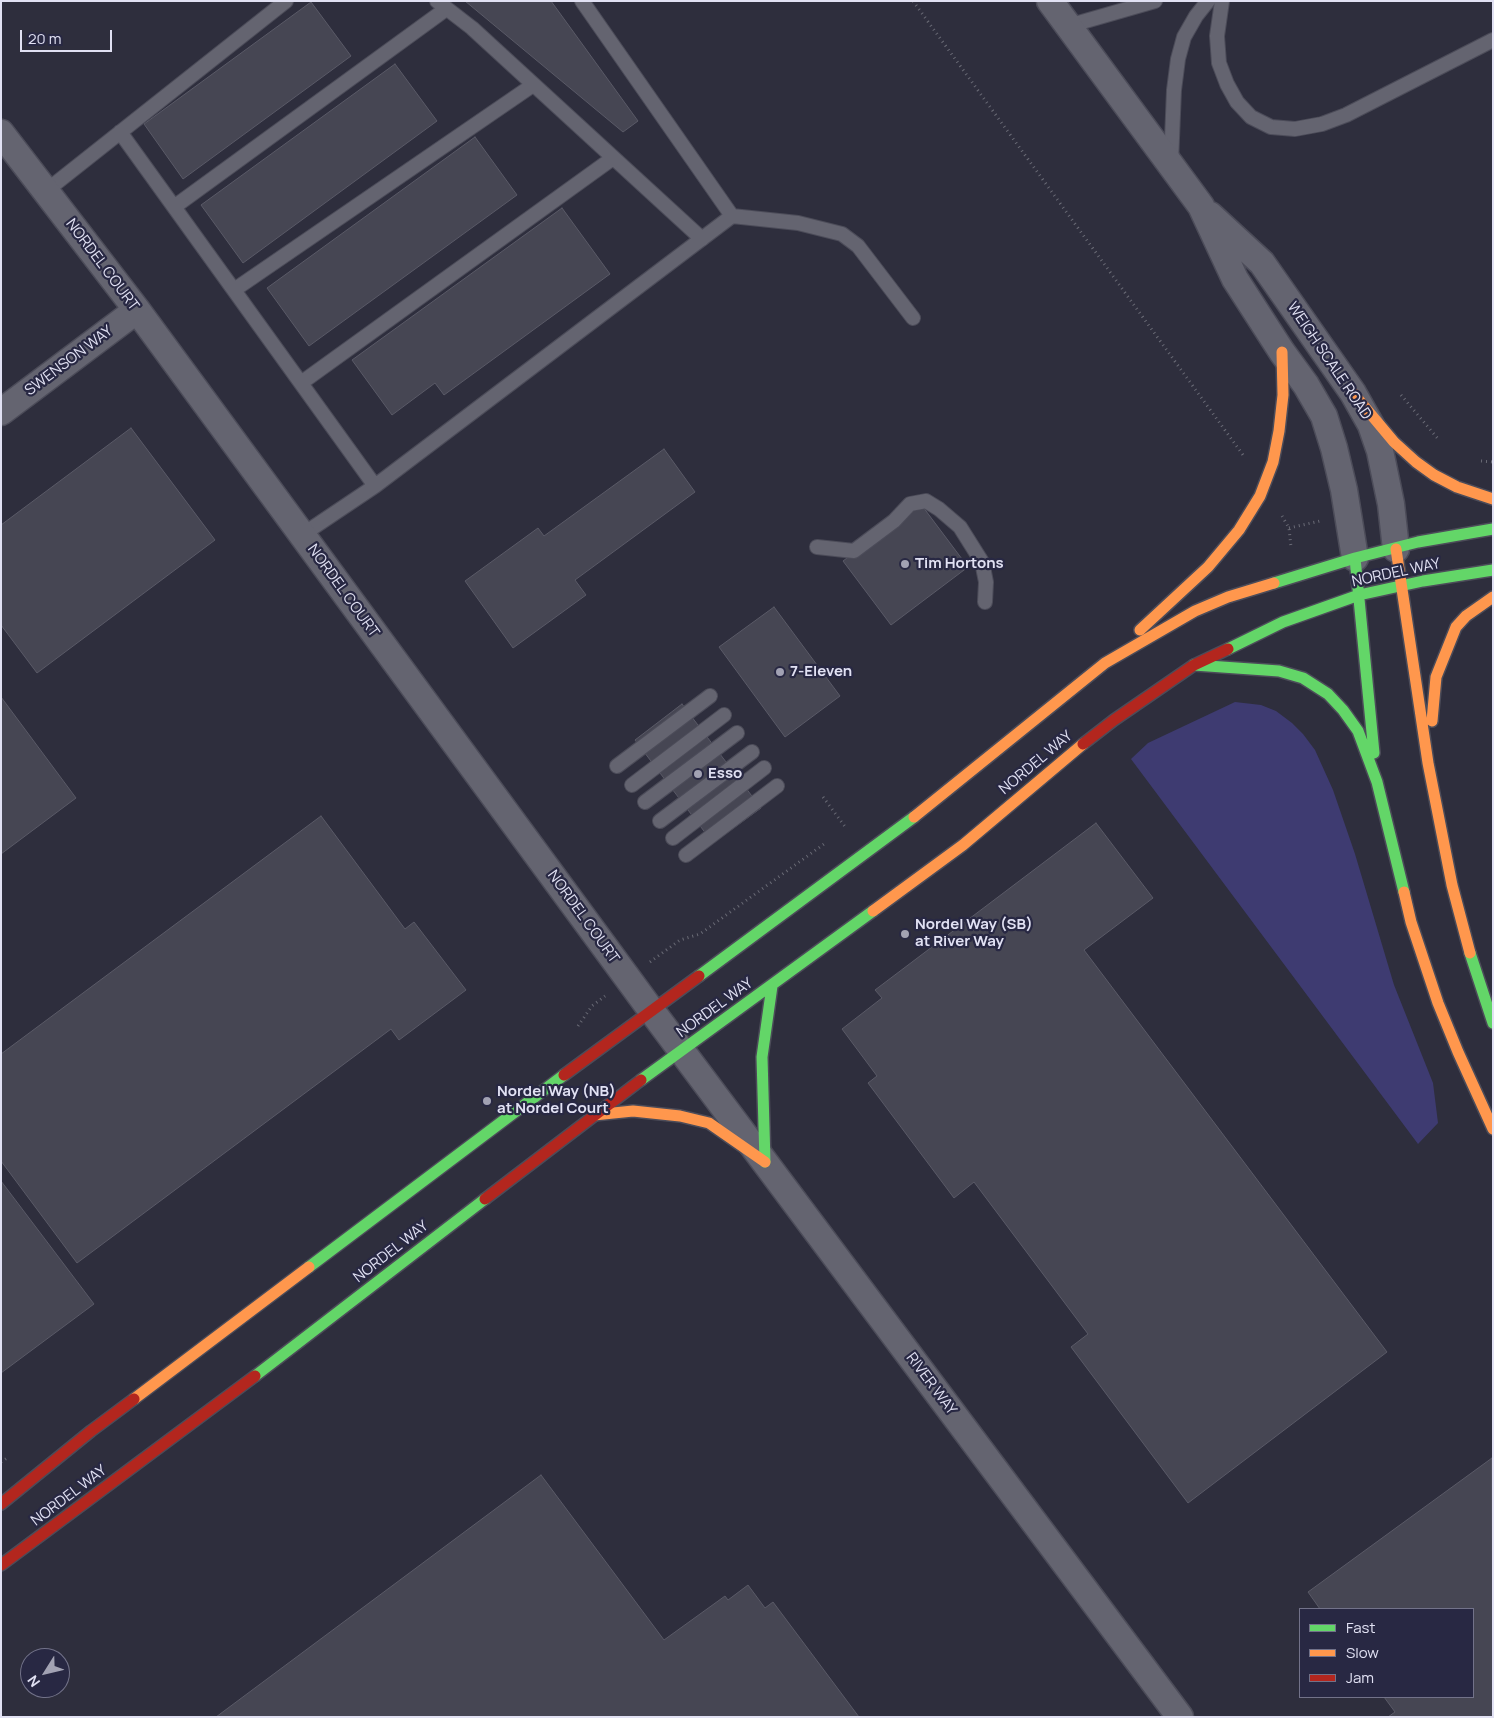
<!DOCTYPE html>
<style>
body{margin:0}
#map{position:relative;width:1494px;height:1718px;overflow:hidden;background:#2e2e3d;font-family:Manrope,sans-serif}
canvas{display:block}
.frame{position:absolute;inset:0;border:2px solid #e1e1f3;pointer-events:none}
.legend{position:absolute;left:1299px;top:1608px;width:175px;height:90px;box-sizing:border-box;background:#282843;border:1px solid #727289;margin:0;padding:6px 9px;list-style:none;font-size:15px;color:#e1e1f3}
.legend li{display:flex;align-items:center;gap:10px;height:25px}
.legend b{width:25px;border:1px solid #727289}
.north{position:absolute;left:20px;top:1648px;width:50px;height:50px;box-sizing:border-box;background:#282843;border:1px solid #727289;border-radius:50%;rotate:234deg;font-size:14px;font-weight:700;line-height:20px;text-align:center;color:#e1e1f3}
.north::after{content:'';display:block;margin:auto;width:18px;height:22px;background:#a2a2b3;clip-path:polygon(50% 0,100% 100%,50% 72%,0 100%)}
.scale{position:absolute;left:20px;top:30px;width:92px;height:22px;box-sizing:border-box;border:2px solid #e1e1f3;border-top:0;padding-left:6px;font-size:15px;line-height:18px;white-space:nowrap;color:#e1e1f3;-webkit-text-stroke:4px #282843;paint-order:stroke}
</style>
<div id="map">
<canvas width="1494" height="1718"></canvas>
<div class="frame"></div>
<ul class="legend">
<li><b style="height:6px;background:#63d668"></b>Fast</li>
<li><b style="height:6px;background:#ff974d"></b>Slow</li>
<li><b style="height:6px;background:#b3261e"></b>Jam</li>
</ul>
<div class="north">N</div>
<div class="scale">20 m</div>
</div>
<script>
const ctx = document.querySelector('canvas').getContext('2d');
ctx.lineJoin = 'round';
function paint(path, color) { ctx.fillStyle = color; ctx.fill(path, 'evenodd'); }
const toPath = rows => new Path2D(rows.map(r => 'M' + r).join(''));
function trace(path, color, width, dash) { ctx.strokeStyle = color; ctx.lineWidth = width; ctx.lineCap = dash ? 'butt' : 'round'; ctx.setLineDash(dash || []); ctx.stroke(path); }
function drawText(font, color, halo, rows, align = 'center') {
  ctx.font = font + ' Manrope,sans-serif'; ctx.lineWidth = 4.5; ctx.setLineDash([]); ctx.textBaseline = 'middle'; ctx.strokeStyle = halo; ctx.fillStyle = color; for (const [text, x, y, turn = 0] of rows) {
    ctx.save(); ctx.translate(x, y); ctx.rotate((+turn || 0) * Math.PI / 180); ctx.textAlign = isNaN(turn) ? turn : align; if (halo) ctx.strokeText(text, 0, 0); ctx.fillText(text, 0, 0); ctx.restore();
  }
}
paint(toPath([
 [1235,702,1261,705,1276,711,1292,723,1303,734,1315,750,1333,790,1355,854,1394,985,1433,1083,1438,1123,1418,1144,1131,759,1148,743]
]), '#3e3b71');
const building = toPath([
 [465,1,551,1,638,121,623,132,465,1],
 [311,2,351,56,183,179,144,124,311,2],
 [395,64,437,121,243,263,201,205,395,64],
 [475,137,517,195,309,346,267,288,475,137],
 [562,208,610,274,444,395,435,383,392,415,352,360,562,208],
 [131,428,215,540,37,673,1,625,1,525,131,428],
 [664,449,695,492,575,580,586,595,513,648,465,581,538,528,544,536,664,449],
 [920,503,968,567,891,625,843,561,920,503],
 [774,607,840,696,785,737,719,647,774,607],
 [1,697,76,798,1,854,1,697],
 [682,704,761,808,713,843,635,740,682,704],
 [321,816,405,929,414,922,466,990,399,1040,391,1029,77,1263,1,1161,1,1054,321,816],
 [1096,823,1153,898,1084,950,1387,1352,1188,1503,1071,1347,1088,1334,974,1182,954,1198,868,1083,877,1076,842,1029,882,998,875,990,1096,823],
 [1,1181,94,1304,1,1373,1,1181],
 [1492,1458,1493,1717,1388,1717,1395,1712,1384,1697,1473,1697,1473,1609,1320,1609,1308,1592,1492,1458],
 [541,1475,664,1640,725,1596,728,1600,748,1585,765,1608,773,1602,859,1717,216,1717,541,1475]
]);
paint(building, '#464653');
trace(building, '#5a5a67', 1);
const lane = toPath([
 [437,1,472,28,702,239],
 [582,1,732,216],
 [1222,1,1217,36,1219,63,1227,84,1237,102,1251,117,1271,127,1295,129,1322,124,1346,115,1493,40],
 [1068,26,1155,1],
 [120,132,375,486],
 [1171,163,1174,90,1178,59,1184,37,1196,16,1208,1],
 [46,191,286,1],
 [174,207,446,9],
 [234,290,533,85],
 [301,383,613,158],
 [302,535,375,486,732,216,798,223,842,234,858,246,913,318],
 [817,547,854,551,894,521,910,504,926,501,939,509,960,527,982,562,986,582,985,602],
 [617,766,710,696],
 [632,785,724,715],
 [645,802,737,733],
 [660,821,752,752],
 [673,838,764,768],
 [686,855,777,786]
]);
const street = toPath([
 [1050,1,1201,206,1235,279,1282,352,1306,385,1324,416,1334,448,1344,490,1355,558],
 [1,133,137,310,651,1010,1180,1717],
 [1210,215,1262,263,1353,393,1371,425,1380,451,1391,504,1396,549],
 [1,412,137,310]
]);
const fast = toPath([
 [1355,558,1374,753],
 [1274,583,1355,558,1418,542,1493,529],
 [1228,649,1283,622,1359,595,1423,581,1493,570],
 [1194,665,1279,671,1303,678,1328,694,1343,710,1358,731,1377,782,1404,892],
 [1470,953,1493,1023],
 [699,976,914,817],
 [641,1080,873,911],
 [765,1162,762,1057,772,986],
 [309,1267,564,1075],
 [255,1376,485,1199]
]);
const slow = toPath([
 [1353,393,1394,442,1416,462,1434,475,1457,487,1493,499],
 [1396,549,1428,763,1452,885,1470,953],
 [1140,630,1208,567,1239,530,1260,496,1273,462,1279,431,1283,395,1282,352],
 [1432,721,1436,677,1456,627,1466,616,1493,597],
 [914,817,1105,663,1195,611,1228,597,1274,583],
 [1404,892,1411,922,1438,1003,1458,1052,1493,1129],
 [873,911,963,845,1083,744],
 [594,1115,633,1111,680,1116,709,1123,765,1162],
 [134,1399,309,1267]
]);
const jam = toPath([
 [1083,744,1114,720,1194,665,1228,649],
 [564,1075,699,976],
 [485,1199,641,1080],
 [1,1504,91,1431,134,1399],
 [1,1565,255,1376]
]);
trace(lane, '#4c4c59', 16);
trace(street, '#4c4c59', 29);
trace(fast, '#4c4c59', 14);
trace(slow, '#4c4c59', 14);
trace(jam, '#4c4c59', 14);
trace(toPath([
 [913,1,1243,455],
 [1401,395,1439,440],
 [1481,461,1493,462],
 [1282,516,1289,528,1291,547],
 [1289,528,1320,521],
 [823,797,846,828],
 [650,962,680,940,700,934,824,844],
 [578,1026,592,1006,605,996],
 [1,1462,7,1458]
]), '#6a6b76', 3, [1, 4]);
trace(lane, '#646470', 14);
trace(street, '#646470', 26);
trace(fast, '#63d668', 11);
trace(slow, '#ff974d', 11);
trace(jam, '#b3261e', 11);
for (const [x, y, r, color] of [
 [905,564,5,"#a2a2b3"],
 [780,672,5,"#a2a2b3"],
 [698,774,5,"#a2a2b3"],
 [905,934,5,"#a2a2b3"],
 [487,1101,5,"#a2a2b3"]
]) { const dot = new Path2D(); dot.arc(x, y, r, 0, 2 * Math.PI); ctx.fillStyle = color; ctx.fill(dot); trace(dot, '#282843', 2); }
drawText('15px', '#e1e1f3', '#282843', [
 ["NORDEL COURT",102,265,53],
 ["SWENSON WAY",69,361,-37],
 ["WEIGH SCALE ROAD",1329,361,56],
 ["NORDEL WAY",1396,573,-12],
 ["NORDEL COURT",343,591,54],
 ["NORDEL WAY",1036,763,-40],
 ["NORDEL COURT",583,917,54],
 ["NORDEL WAY",715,1008,-36],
 ["NORDEL WAY",391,1252,-38],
 ["RIVER WAY",931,1384,53],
 ["NORDEL WAY",69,1496,-37]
]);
drawText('bold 15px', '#e1e1f3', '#282843', [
 ["Tim Hortons",915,564],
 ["7-Eleven",790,672],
 ["Esso",708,774],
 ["Nordel Way (SB)",915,925],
 ["at River Way",915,942],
 ["Nordel Way (NB)",497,1092],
 ["at Nordel Court",497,1109]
], 'left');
</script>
